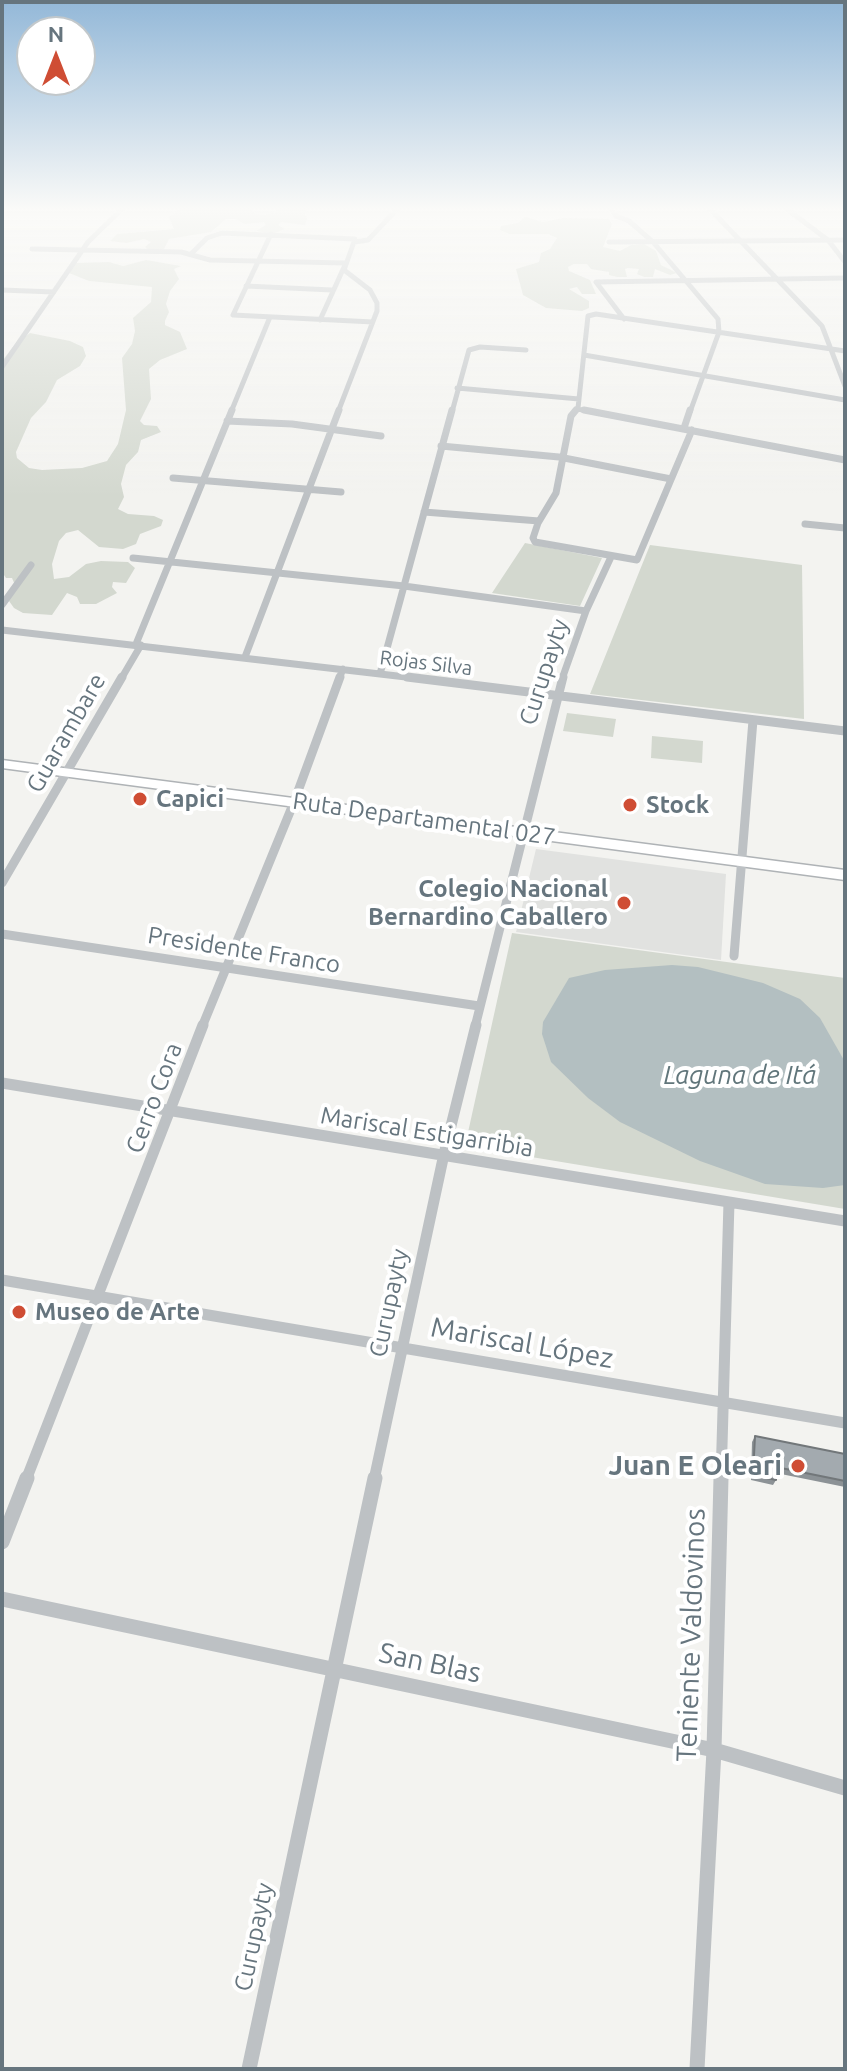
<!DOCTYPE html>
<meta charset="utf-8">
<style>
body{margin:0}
#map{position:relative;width:847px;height:2071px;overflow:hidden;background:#f3f3f0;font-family:Ubuntu,sans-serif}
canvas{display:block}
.frame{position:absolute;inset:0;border:4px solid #66757e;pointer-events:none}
.north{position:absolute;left:16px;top:16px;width:80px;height:80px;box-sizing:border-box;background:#fff;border:2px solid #c2c8cb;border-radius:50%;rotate:0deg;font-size:22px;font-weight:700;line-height:32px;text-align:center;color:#66757e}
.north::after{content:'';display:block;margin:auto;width:28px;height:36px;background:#cf4d34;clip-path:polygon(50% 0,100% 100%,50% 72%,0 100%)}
</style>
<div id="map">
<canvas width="847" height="2071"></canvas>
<div class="frame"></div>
<div class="north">N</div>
</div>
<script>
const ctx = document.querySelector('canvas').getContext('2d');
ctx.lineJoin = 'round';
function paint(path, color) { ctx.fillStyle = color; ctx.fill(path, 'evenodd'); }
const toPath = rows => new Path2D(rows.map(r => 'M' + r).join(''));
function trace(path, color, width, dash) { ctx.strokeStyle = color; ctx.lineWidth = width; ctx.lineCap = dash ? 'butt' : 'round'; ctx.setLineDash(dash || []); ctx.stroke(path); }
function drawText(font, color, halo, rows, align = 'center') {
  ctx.font = font + ' Ubuntu,sans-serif'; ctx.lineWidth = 8; ctx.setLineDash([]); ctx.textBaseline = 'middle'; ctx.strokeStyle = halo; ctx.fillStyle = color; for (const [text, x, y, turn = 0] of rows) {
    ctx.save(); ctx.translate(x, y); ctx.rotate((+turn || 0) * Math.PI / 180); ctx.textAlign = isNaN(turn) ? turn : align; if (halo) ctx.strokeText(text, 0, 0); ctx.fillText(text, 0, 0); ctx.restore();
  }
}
paint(toPath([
 [536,849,726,874,721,960,516,932]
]), '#e1e2e0');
paint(toPath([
 [183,207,247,207,256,214,265,215,274,213,281,207,313,207,304,211,307,218,305,225,281,222,278,225,285,229,273,234,256,231,266,225,264,222,244,224,236,219,226,219,211,232,169,239,164,249,148,250,145,247,151,242,144,239,127,243,110,241,117,234,174,229,169,217],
 [525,217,543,222,564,218,609,219,612,224,603,247,620,251,631,245,644,244,656,251,661,265,677,273,670,275,655,269,653,277,644,277,637,274,639,269,628,268,625,269,627,277,617,277,609,275,609,272,591,269,587,264,574,264,568,267,569,271,590,280,596,294,582,294,577,287,569,289,589,301,589,308,582,311,546,308,523,295,516,269,539,262,541,253,550,249,557,238,548,234,509,234,500,230,501,226,518,223],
 [146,260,181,266,174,269,179,279,170,291,166,304,169,312,165,321,165,325,180,332,187,349,160,360,149,369,151,399,140,421,144,425,157,426,161,432,141,440,138,452,126,465,121,484,124,497,118,509,128,514,154,516,163,520,161,526,140,534,136,544,123,549,99,547,78,530,66,533,59,541,52,564,54,579,69,577,86,564,101,561,128,562,135,568,126,583,113,582,112,587,117,593,96,604,80,604,77,597,67,593,52,615,23,613,14,608,9,601,15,585,12,578,6,578,2,572,2,361,16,343,30,333,70,341,83,347,86,356,80,366,57,380,46,402,31,418,16,452,17,458,29,468,42,470,82,468,107,461,118,444,126,410,122,358,132,344,135,331,133,318,151,302,152,287,89,281,69,273,76,263,109,262,123,266],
 [525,543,602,558,580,606,492,593],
 [650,545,802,565,804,719,590,694],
 [567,713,616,719,613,737,563,731],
 [652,736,703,741,702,763,651,758],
 [512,933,845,978,845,1209,465,1146]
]), '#d3d8cf');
paint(toPath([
 [672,965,698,967,763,983,800,999,820,1018,845,1062,845,1185,823,1188,765,1184,700,1161,620,1122,588,1098,551,1062,542,1034,543,1022,569,978,605,970]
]), '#b3bfc1');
const primary = toPath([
 [2,760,845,870,845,880,2,768,2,760]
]);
trace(primary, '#afb3b6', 3);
trace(toPath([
 [609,207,616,216,629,221,653,242,718,319,719,332,690,412],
 [708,207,822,326,845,386],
 [784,207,828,240,845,262],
 [271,234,233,315,373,322],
 [354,242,368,240,399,207],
 [609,242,845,240],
 [32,249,181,252,210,260,345,263],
 [191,254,207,238,222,233,355,239,344,270,370,290,377,303,377,311,338,412],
 [246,286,332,290],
 [2,290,54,292],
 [624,319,596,282,845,278],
 [320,320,345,265],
 [584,355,845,400],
 [2,367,88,242,124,207],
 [457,388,579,399],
 [577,409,595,412],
 [231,412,270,317],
 [452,412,469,350,480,347,526,350],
 [574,412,578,408,588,316,596,314,845,351]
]), '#bdc1c4', 5);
trace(toPath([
 [576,410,571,416,556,493,538,523,533,538,535,542,637,560,692,430],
 [584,410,845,460],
 [227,421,292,424,381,436],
 [684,428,690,410],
 [441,446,559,457,671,479],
 [173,478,341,492],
 [424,512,539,521],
 [805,524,845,528],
 [133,558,404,586,586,611],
 [2,605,31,565],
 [2,630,423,679],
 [136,644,232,410],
 [245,657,339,410],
 [380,674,452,410],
 [121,679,141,645],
 [339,679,343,669],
 [562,679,586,611,611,557]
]), '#bdc1c4', 7);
trace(toPath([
 [407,677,845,731],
 [2,883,122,677],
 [2,934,479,1006],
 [734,956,753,720],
 [202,1027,294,802,340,677],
 [475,1027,563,677]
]), '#bdc1c4', 9);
trace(toPath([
 [2,1083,845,1221],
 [2,1280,845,1423],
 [26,1480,203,1025],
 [374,1480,444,1154,476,1025],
 [721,1480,729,1202]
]), '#bdc1c4', 11);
trace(toPath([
 [2,1542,27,1478],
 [2,1599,714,1750,845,1788],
 [249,2069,375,1478],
 [697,2069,714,1750,721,1478]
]), '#bdc1c4', 15);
paint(primary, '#fff');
paint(toPath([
 [755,1436,845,1454,845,1487,776,1473,776,1480,773,1485,751,1480,752,1442]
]), '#8c9296');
const building = toPath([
 [755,1436,845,1454,845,1481,776,1467,776,1480,753,1475,755,1436]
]);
paint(building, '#a3aaaf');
trace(building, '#72777a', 2);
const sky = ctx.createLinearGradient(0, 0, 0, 497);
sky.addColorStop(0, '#93b8d8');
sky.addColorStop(0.42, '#fafaf8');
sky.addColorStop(1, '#fafaf800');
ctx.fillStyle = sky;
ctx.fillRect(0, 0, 847, 497);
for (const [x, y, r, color] of [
 [140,799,8,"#cf4d34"],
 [630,805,8,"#cf4d34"],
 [624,903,8,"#cf4d34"],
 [19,1312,8,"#cf4d34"],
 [798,1466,8,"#cf4d34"]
]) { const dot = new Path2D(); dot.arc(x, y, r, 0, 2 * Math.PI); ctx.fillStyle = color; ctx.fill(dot); trace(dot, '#fff', 3); }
drawText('20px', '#66757e', '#fff', [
 ["Rojas Silva",426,663,7]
]);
drawText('24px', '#66757e', '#fff', [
 ["Curupayty",544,672,-72],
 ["Guarambare",66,733,-60],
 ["Ruta Departamental 027",424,819,8],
 ["Presidente Franco",244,950,9],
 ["Cerro Cora",154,1098,-69],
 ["Mariscal Estigarribia",427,1132,9],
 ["Curupayty",389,1303,-78],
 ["Curupayty",254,1937,-78]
]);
drawText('bold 24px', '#66757e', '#fff', [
 ["Capici",156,799],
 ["Stock",646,805],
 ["Colegio Nacional",608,889,"right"],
 ["Bernardino Caballero",608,917,"right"],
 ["Museo de Arte",35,1312]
], 'left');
drawText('italic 26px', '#61767b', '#fff', [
 ["Laguna de Itá",740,1075]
]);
drawText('28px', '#66757e', '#fff', [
 ["Mariscal López",522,1343,10],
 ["Teniente Valdovinos",691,1635,-88],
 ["San Blas",430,1663,12]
]);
drawText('bold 28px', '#66757e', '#fff', [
 ["Juan E Oleari",782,1466]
], 'right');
</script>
